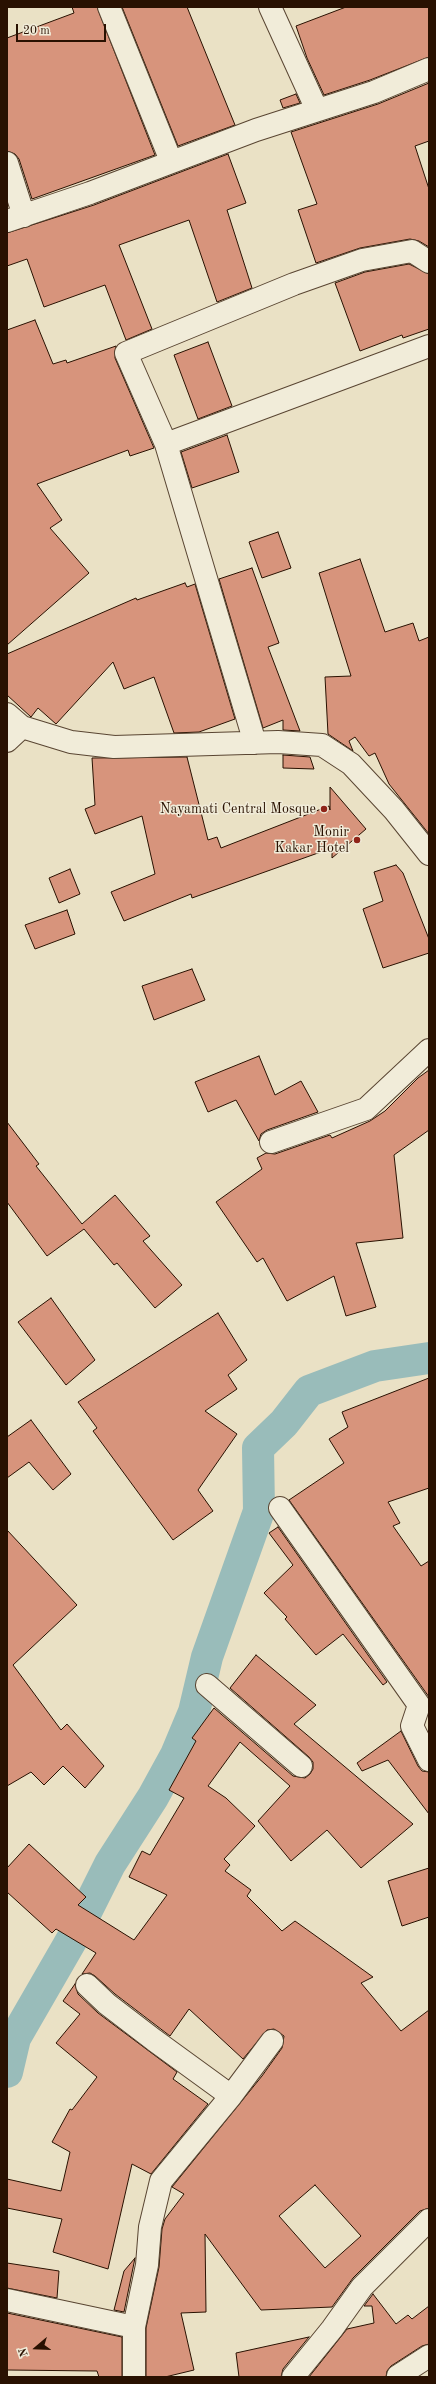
<!DOCTYPE html>
<style>
body{margin:0}
#map{position:relative;width:436px;height:2384px;overflow:hidden;background:#eae1c5;font-family:"Old Standard TT",serif}
canvas{display:block}
.frame{position:absolute;inset:0;border:8px solid #291101;pointer-events:none}
.north{position:absolute;left:16px;top:2328px;width:40px;height:40px;-webkit-text-stroke:3px #f1ecd9;paint-order:stroke;rotate:251deg;font-size:11px;font-weight:700;line-height:16px;text-align:center;color:#291101}
.north::after{content:'';display:block;margin:auto;width:14px;height:18px;background:#291101;clip-path:polygon(50% 0,100% 100%,50% 72%,0 100%)}
.scale{position:absolute;left:16px;top:24px;width:90px;height:18px;box-sizing:border-box;border:2px solid #291101;border-top:0;padding-left:5px;font-size:12px;line-height:14px;white-space:nowrap;color:#291101;-webkit-text-stroke:3px #f1ecd9;paint-order:stroke}
</style>
<div id="map">
<canvas width="436" height="2384"></canvas>
<div class="frame"></div>
<div class="north">N</div>
<div class="scale">20 m</div>
</div>
<script>
const ctx = document.querySelector('canvas').getContext('2d');
ctx.lineJoin = 'round';
const toPath = rows => new Path2D(rows.map(r => 'M' + r).join(''));
function trace(path, color, width, dash) { ctx.strokeStyle = color; ctx.lineWidth = width; ctx.lineCap = dash ? 'butt' : 'round'; ctx.setLineDash(dash || []); ctx.stroke(path); }
function paint(path, color) { ctx.fillStyle = color; ctx.fill(path, 'evenodd'); }
function drawText(font, color, halo, rows, align = 'center') {
  ctx.font = font + ' "Old Standard TT",serif'; ctx.lineWidth = 3; ctx.setLineDash([]); ctx.textBaseline = 'middle'; ctx.strokeStyle = halo; ctx.fillStyle = color; for (const [text, x, y, turn = 0] of rows) {
    ctx.save(); ctx.translate(x, y); ctx.rotate((+turn || 0) * Math.PI / 180); ctx.textAlign = isNaN(turn) ? turn : align; if (halo) ctx.strokeText(text, 0, 0); ctx.fillText(text, 0, 0); ctx.restore();
  }
}
trace(toPath([
 [7,2072,15,2038,75,1934,110,1864,153,1797,176,1755,194,1712,207,1657,259,1511,258,1448,284,1423,309,1391,375,1366,429,1358]
]), '#99bcba', 32);
const building = toPath([
 [72,7,97,7,155,155,32,199,19,159,15,154,7,151,7,38,74,13,72,7],
 [122,7,187,7,235,125,178,146,122,7],
 [346,7,429,7,429,57,370,80,324,95,307,58,296,26,346,7],
 [429,83,429,141,415,146,429,189,429,247,419,241,410,239,360,248,316,263,298,210,317,204,291,132,378,104,429,83],
 [296,94,300,103,283,108,280,100,296,94],
 [228,154,246,203,227,210,252,288,217,302,189,220,119,245,152,329,126,340,105,285,44,307,27,259,7,266,7,233,94,205,228,154],
 [409,264,429,274,429,329,403,338,402,335,360,351,335,283,365,272,409,264],
 [35,320,53,364,66,360,67,363,116,346,115,358,154,448,130,456,128,450,37,484,62,520,50,528,89,573,7,645,7,330,35,320],
 [208,342,232,406,198,419,174,355,208,342],
 [227,435,239,472,192,488,181,452,227,435],
 [278,532,291,568,262,578,249,542,278,532],
 [360,559,385,632,413,623,419,641,429,637,429,834,389,784,375,753,369,756,355,737,349,741,353,751,328,734,325,677,351,676,319,573,360,559],
 [252,568,279,643,268,647,300,731,283,730,283,720,263,728,219,579,252,568],
 [185,583,187,587,195,584,235,719,199,732,174,733,154,677,124,689,113,662,56,724,38,708,31,717,7,695,7,654,136,598,137,600,185,583],
 [283,755,310,757,314,769,283,768,283,755],
 [187,757,208,840,217,837,221,848,329,806,330,810,330,787,366,829,332,858,332,848,192,898,191,894,124,921,111,892,155,874,142,816,95,834,85,809,95,805,92,758,187,757],
 [396,865,403,873,429,939,429,953,383,968,363,909,383,901,374,872,396,865],
 [70,869,80,894,59,903,49,878,70,869],
 [67,910,75,934,35,949,25,925,67,910],
 [192,969,205,1000,154,1020,142,986,192,969],
 [259,1056,275,1095,301,1081,318,1112,267,1130,261,1134,259,1141,236,1100,208,1112,195,1082,259,1056],
 [429,1070,429,1130,394,1155,403,1238,356,1243,376,1307,346,1316,334,1276,287,1301,263,1258,257,1262,216,1202,262,1169,257,1158,266,1153,275,1154,330,1135,332,1138,370,1121,385,1111,418,1078,429,1070],
 [7,1122,39,1164,36,1166,82,1224,115,1195,150,1236,143,1241,182,1285,155,1308,117,1263,114,1265,84,1229,47,1256,7,1202,7,1122],
 [51,1298,95,1360,66,1385,18,1322,51,1298],
 [218,1313,247,1360,228,1375,237,1389,205,1411,237,1434,198,1490,213,1511,173,1540,93,1431,97,1428,78,1402,218,1313],
 [429,1378,429,1488,388,1502,400,1523,393,1526,421,1566,429,1561,429,1697,289,1500,344,1463,329,1439,348,1427,342,1412,429,1378],
 [31,1420,71,1474,53,1490,29,1462,7,1478,7,1437,31,1420],
 [278,1527,387,1682,383,1685,343,1634,316,1655,285,1619,287,1617,264,1593,293,1565,269,1533,278,1527],
 [7,1530,77,1605,13,1665,61,1730,67,1724,104,1766,85,1788,63,1766,44,1785,31,1772,7,1786,7,1530],
 [256,1655,316,1705,294,1724,413,1824,361,1868,327,1830,291,1861,258,1821,290,1786,240,1742,208,1786,226,1798,255,1826,224,1859,230,1865,225,1871,251,1890,247,1896,282,1931,295,1921,373,1977,361,1983,401,2031,429,2010,429,2208,420,2211,353,2278,332,2307,261,2310,205,2234,206,2312,181,2313,194,2370,165,2377,146,2377,146,2328,159,2267,162,2229,165,2219,184,2194,172,2187,262,2076,282,2048,284,2036,274,2029,267,2030,243,2059,189,2009,170,2036,115,1994,95,1976,90,1973,82,1974,96,1953,56,1929,52,1933,7,1892,7,1868,29,1844,86,1897,78,1905,134,1940,167,1895,129,1877,142,1851,150,1855,184,1798,169,1790,196,1741,192,1738,214,1708,293,1776,305,1778,310,1774,313,1769,313,1762,309,1757,230,1688,256,1655],
 [315,2185,361,2236,325,2268,279,2216,315,2185],
 [401,1731,418,1766,422,1771,429,1772,429,1814,388,1760,362,1771,357,1763,401,1731],
 [429,1868,429,1917,402,1926,388,1881,429,1868],
 [75,1984,78,1994,98,2013,177,2072,173,2079,208,2104,151,2174,132,2164,108,2269,53,2252,62,2219,7,2208,7,2179,61,2191,70,2152,52,2142,70,2109,72,2110,97,2077,56,2043,80,2014,63,2001,75,1984],
 [135,2258,124,2312,114,2310,124,2271,135,2258],
 [7,2263,59,2271,57,2298,7,2288,7,2263],
 [373,2294,396,2324,408,2315,412,2319,429,2306,429,2344,422,2346,391,2366,387,2371,386,2377,309,2377,347,2329,374,2323,372,2306,364,2306,373,2294],
 [7,2313,122,2337,122,2377,99,2377,97,2371,7,2370,7,2313],
 [309,2337,283,2369,281,2377,239,2377,236,2353,309,2337]
]);
paint(building, '#d7947c');
trace(building, '#291101', 1);
const minor = toPath([
 [109,7,171,161],
 [270,7,317,110],
 [7,163,24,216],
 [7,221,90,193,256,130,374,92,429,69],
 [429,262,412,251,362,260,294,284,126,353,166,444,429,346],
 [166,444,255,743],
 [7,714,22,727,71,742,114,747,278,742,322,745,351,764,394,810,429,854],
 [7,741,22,727],
 [271,1142,366,1109,429,1050],
 [280,1508,419,1705,412,1726,429,1760],
 [207,1685,301,1766],
 [87,1985,107,2004,154,2040,231,2096],
 [7,2300,134,2327],
 [398,2376,429,2356],
 [134,2377,134,2327,147,2265,150,2227,161,2181,231,2096,272,2041],
 [293,2377,332,2329,362,2287,429,2220]
]);
trace(minor, '#594532', 24);
trace(minor, '#f1ecd9', 22);
for (const [x, y, r, color] of [
 [324,809,4,"#8f2418"],
 [357,840,4,"#8f2418"]
]) { const dot = new Path2D(); dot.arc(x, y, r, 0, 2 * Math.PI); ctx.fillStyle = color; ctx.fill(dot); trace(dot, '#f1ecd9', 1.5); }
drawText('14px', '#291101', '#f1ecd9', [
 ["Nayamati Central Mosque",316,809],
 ["Monir",349,832],
 ["Kakar Hotel",349,848]
], 'right');
</script>
